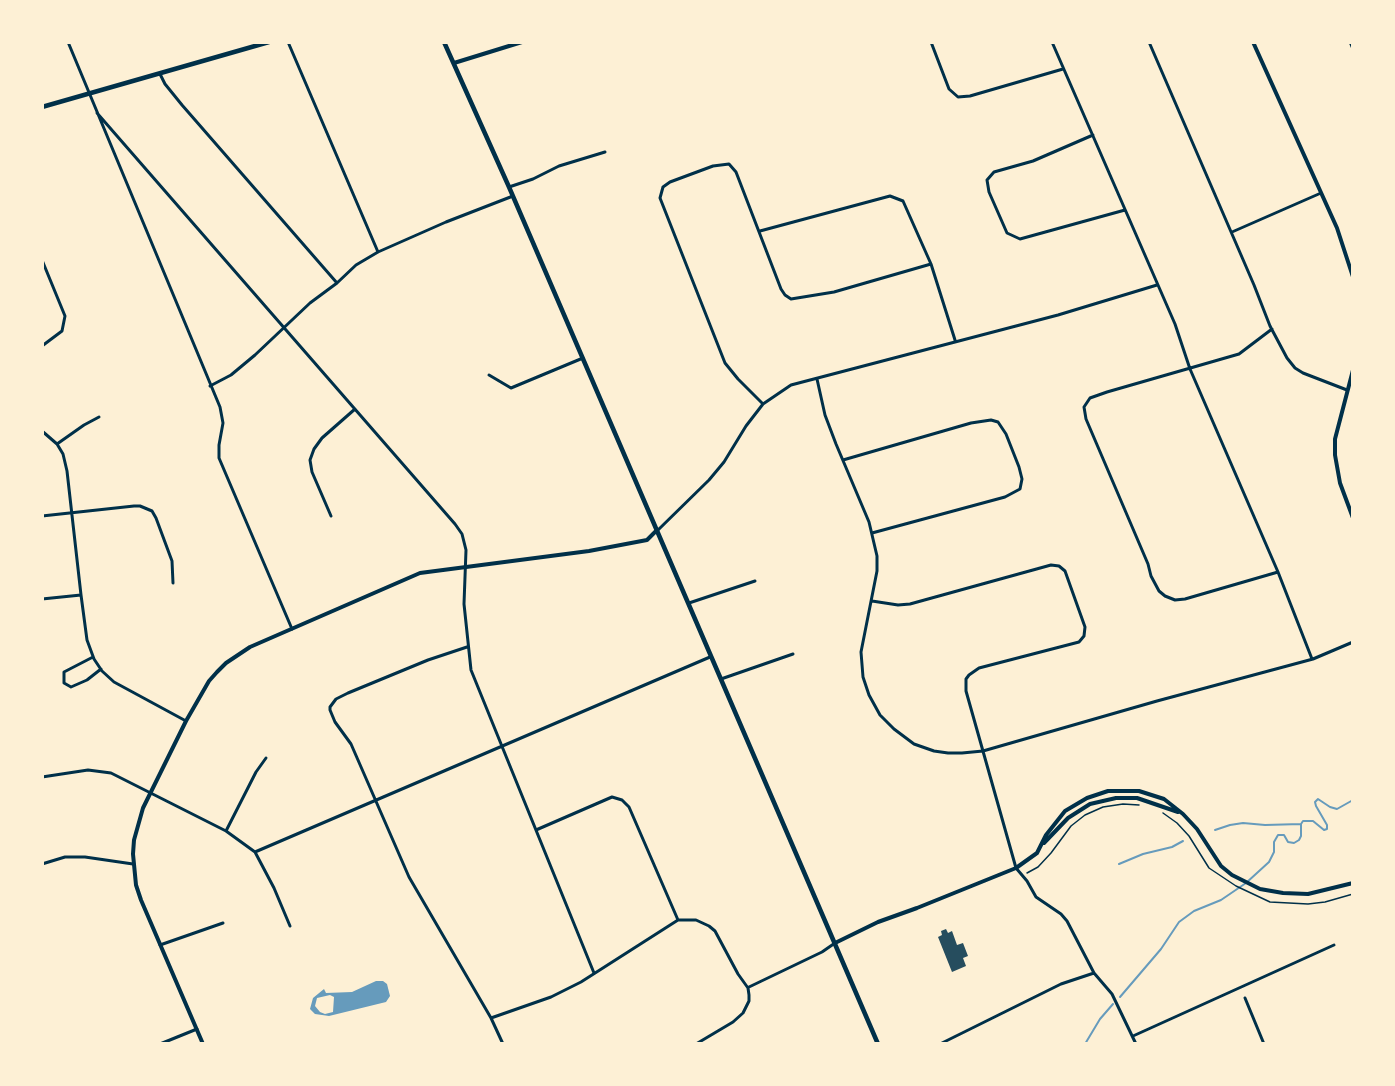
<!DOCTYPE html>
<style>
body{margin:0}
#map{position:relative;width:1395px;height:1086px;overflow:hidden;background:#fdf0d5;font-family:Spectral,serif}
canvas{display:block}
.frame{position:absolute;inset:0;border:44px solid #fdf0d5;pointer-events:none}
</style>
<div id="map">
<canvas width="1395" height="1086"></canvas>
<div class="frame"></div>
</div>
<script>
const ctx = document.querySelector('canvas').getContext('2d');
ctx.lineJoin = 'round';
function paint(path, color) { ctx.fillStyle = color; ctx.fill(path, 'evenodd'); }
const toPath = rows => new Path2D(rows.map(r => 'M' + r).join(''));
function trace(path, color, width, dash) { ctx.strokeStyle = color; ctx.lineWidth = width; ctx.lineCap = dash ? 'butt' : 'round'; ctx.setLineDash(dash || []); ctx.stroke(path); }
paint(toPath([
 [376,981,383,981,387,984,390,996,386,1002,329,1016,315,1014,310,1009,313,998,324,989,326,993,352,992],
 [330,995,334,997,333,1012,325,1014,320,1012,315,1006,317,998]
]), '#669bbc');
trace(toPath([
 [1215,830,1230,825,1243,823,1265,825,1301,824,1303,821,1313,821,1324,830,1327,829,1327,825,1316,806,1315,802,1318,799,1330,807,1337,809,1353,800],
 [1119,864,1143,854,1172,847,1183,841],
 [1120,997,1161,949,1179,922,1194,911,1221,900,1246,883,1269,862,1274,852,1274,842,1278,835,1284,835,1288,842,1294,843,1299,840,1301,836,1301,824],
 [1085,1044,1100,1019,1113,1004]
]), '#669bbc', 2);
paint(toPath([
 [946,929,948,933,952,931,957,945,963,943,968,956,963,958,966,966,952,972,938,937,942,935,941,931]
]), '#264d5e');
trace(toPath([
 [1163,813,1177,823,1189,836,1209,868,1236,886,1270,902,1308,904,1325,902,1353,894],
 [1027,873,1038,867,1051,853,1071,826,1085,815,1103,807,1123,804,1139,805]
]), '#003049', 1.5);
trace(toPath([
 [68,42,220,407,223,423,219,445,219,458,292,629],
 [288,42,378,252],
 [931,42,949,89,958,97,970,96,1063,69],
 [1052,42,1175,324,1190,369,1278,572,1312,659],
 [1149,42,1254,285,1270,326,1287,358,1295,368,1303,373,1347,390],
 [1350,42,1353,49],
 [160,74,165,84,182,105,337,283],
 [97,113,455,524,462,534,466,550,464,604,471,670,594,973],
 [1093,135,1033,161,994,172,987,180,989,192,1007,233,1020,239,1125,210],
 [509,187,533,179,559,166,605,152],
 [760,231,890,196,903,201,931,264,955,340],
 [1232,232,1321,193],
 [42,260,65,316,62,331,42,346],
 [1272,329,1239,354,1107,392,1090,398,1084,407,1086,419,1148,564,1151,576,1159,591,1165,596,1175,600,1185,599,1278,572],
 [489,375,511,388,583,358],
 [817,379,825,415,836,444,869,522,877,556,877,571,861,652,863,677,869,695,880,715,894,729,914,744,934,751,948,753,962,753,983,751,1157,701,1313,659,1353,642],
 [210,386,231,375,255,355,310,303,337,283,356,265,378,252,446,222,513,196],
 [763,404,738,379,725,363,660,198,663,187,670,182,713,166,729,164,736,172,781,289,785,295,791,299,834,292,931,264],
 [42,431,57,444,63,454,67,471,81,595,87,640,94,659,102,671,114,682,186,721],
 [57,444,84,425,99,417],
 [843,460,971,423,991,420,998,422,1006,434,1019,467,1022,479,1020,489,1005,497,872,533],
 [42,516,134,506,140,506,152,511,156,518,172,561,173,583],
 [331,516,312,472,310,460,314,449,322,438,355,409],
 [658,530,709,480,724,462,746,426,763,404,791,385,1058,315,1157,285],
 [42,599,81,595],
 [872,601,898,605,910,604,1051,565,1059,566,1065,571,1085,627,1084,636,1079,642,979,668,969,675,966,679,966,691,1016,868,1027,881,1036,897,1061,914,1067,921,1094,973,1112,994,1136,1044],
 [689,603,755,581],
 [467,647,428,660,348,693,336,699,330,707,330,710,335,722,351,744,409,877,491,1018,503,1044],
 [93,657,64,672,64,683,71,687,87,680,101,669],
 [721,679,793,654],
 [42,777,88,770,111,773,226,831,255,852,274,888,290,926],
 [536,830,612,797,622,800,629,807,678,920],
 [226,831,256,772,266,758],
 [255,852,710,657],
 [42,864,65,857,85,857,133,864],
 [160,945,223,923],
 [749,987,822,952,835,943],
 [1245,998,1264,1044],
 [491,1018,551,997,581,982,678,920,696,920,709,926,715,931,738,974,748,988,749,995,749,1001,743,1013,733,1022,696,1044],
 [1133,1036,1334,945],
 [160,1044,197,1029],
 [940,1044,1061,984,1094,973]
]), '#003049', 3);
trace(toPath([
 [1253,42,1337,228,1353,277],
 [454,63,522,42],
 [1353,370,1335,439,1335,455,1340,483,1353,518],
 [1044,843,1068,818,1090,804,1116,798,1137,798,1178,812],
 [835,943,878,922,917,908,1016,868,1037,853,1046,835,1065,811,1087,798,1108,791,1139,791,1164,799,1183,814,1197,829,1221,866,1232,875,1260,889,1283,893,1308,894,1353,883],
 [203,1044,141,900,136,885,133,854,134,840,143,808,186,721,209,681,217,672,226,663,250,647,420,573,589,551,647,540,656,531]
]), '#003049', 4);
trace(toPath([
 [444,42,509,187,878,1044],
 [42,107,269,42]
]), '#003049', 4.5);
</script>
